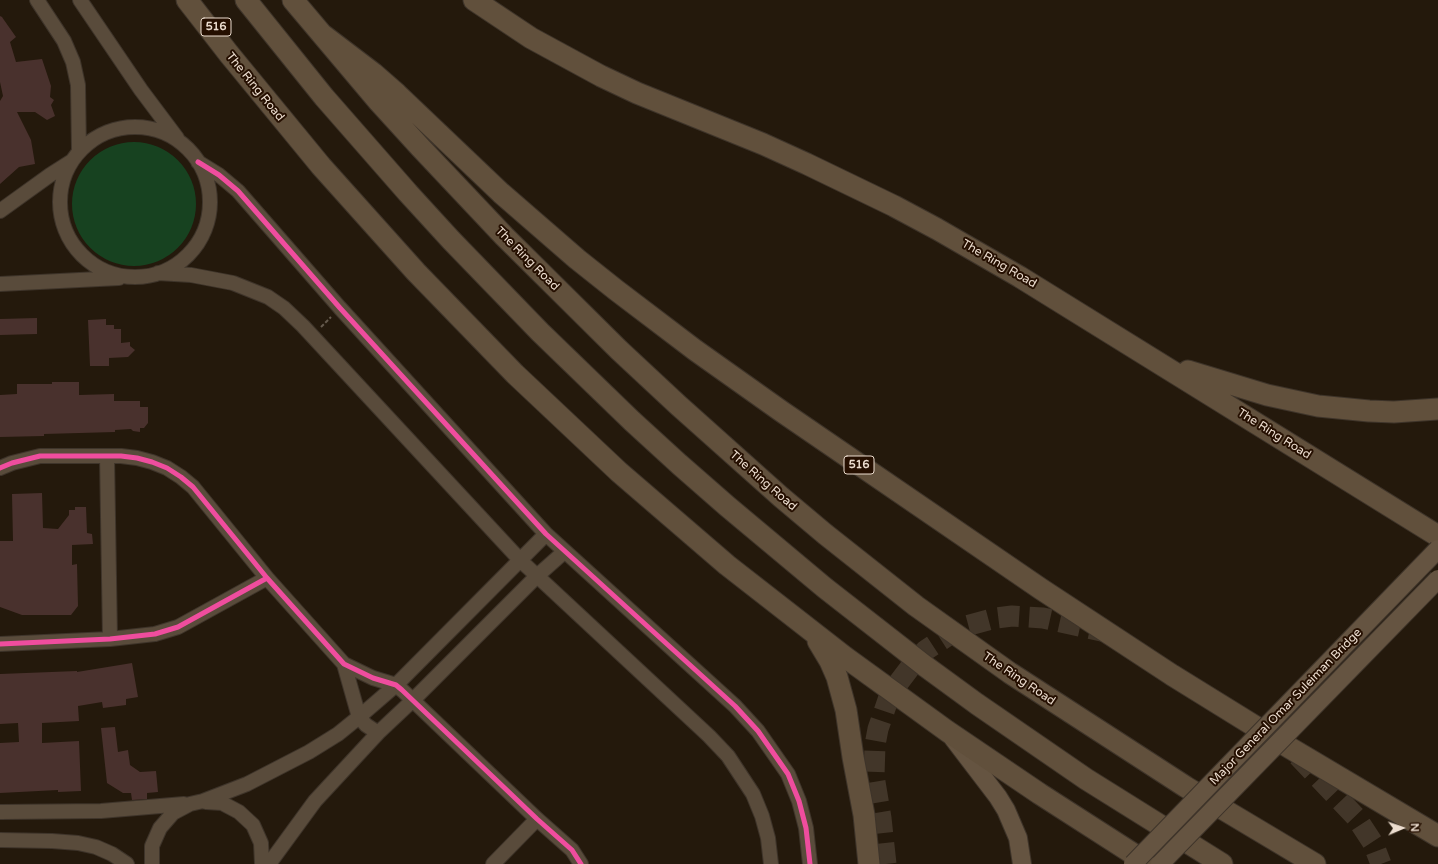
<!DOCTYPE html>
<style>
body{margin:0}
#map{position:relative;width:1438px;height:864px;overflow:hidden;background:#24190c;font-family:"Varela Round",sans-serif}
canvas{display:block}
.north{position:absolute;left:1382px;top:808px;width:40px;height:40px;-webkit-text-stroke:3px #250f00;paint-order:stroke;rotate:88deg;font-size:11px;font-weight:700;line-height:16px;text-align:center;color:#ecddcf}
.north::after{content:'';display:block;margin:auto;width:14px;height:18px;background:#ecddcf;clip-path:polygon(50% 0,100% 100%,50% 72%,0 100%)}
</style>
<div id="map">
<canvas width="1438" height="864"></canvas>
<div class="north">N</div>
</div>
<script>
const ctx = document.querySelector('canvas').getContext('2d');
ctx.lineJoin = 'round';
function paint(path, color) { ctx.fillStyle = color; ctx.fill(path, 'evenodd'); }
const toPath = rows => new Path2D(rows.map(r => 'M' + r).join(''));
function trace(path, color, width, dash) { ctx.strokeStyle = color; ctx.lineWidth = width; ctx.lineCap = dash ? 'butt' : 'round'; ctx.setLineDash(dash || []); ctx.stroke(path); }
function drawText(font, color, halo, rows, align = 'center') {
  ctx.font = font + ' "Varela Round",sans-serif'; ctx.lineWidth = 4; ctx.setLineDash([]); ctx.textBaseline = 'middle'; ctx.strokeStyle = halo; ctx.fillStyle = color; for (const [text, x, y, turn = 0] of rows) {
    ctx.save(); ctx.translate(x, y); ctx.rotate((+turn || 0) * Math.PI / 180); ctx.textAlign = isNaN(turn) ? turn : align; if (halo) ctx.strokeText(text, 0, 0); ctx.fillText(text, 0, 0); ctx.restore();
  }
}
paint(toPath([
 '72 204a62 62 0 1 1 124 0a62 62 0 1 1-124 0Z'
]), '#174220');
paint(toPath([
 [0,16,2,17,4,20,16,37,10,42,16,62,42,59,51,86,50,97,54,100,51,105,55,116,47,120,35,112,17,112,31,140,35,164,19,167,0,184,0,101,3,96,0,82],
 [37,318,37,334,0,335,0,319],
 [106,319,106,325,114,325,114,329,121,329,121,343,130,342,130,346,135,350,128,357,109,358,109,366,90,366,88,320],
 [52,382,79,382,79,395,114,394,114,401,140,401,140,407,148,407,148,423,144,428,140,428,140,432,133,431,131,429,115,430,115,432,44,434,44,436,0,437,0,395,17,394,17,384,52,384],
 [42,493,43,528,58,529,69,515,69,510,75,510,75,507,86,507,87,533,92,534,93,544,72,545,72,565,77,564,78,606,71,615,22,615,0,607,0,541,13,541,12,494],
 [132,663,138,697,126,699,126,705,103,708,102,702,78,706,79,721,42,723,42,743,79,741,81,791,58,792,58,790,0,793,0,743,19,742,18,723,0,724,0,674,77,671,77,672],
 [115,727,118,752,128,750,130,765,140,772,156,771,158,792,147,793,147,799,132,800,131,793,123,793,107,783,101,728]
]), '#49312d');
trace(toPath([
 [1298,756,1356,817,1373,843,1381,864],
 [886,864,881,818,874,776,875,745,878,729,888,700,896,686,915,661,926,650,952,633,966,626,996,618,1012,616,1043,618,1106,632]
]), '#423629', 21, [21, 10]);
const minor = toPath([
 [37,0,64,41,73,62,78,85,79,152],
 [80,0,141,90,177,138],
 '60 202a75 75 0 1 1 150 0a75 75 0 1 1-150 0Z',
 [198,162,219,175,238,191,340,308,546,534,735,706,758,731,788,774,799,801,806,828,810,864],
 [0,211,50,175,72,161],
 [158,273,191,275,233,283,268,297,284,308,303,326,521,561,709,736,728,756,753,794,762,816,768,838,771,864],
 [0,284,119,278],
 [107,456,110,639],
 [0,468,12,463,40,456,121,456,137,458,152,462,167,468,181,477,193,487,267,578,344,664,373,678,396,685,402,690,537,819,572,850,581,864],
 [0,644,110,639,155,634,178,627,267,578],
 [344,664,359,717,366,725,378,733],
 [206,802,222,803,239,812,253,825,261,843,262,864],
 [0,812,101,811,184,804],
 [0,840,52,841,78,843,96,847,112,854,127,864],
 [152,864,152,846,160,828,173,813,190,804,203,801,247,784,309,752,338,734,359,717,396,685,546,534],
 [269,864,315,801,378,733,412,701,537,576,564,552],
 [493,864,537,819]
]);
const major = toPath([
 [953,738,998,797,1006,810,1018,838,1022,864]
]);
const highway = toPath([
 [187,0,229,54,321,166,416,272,515,374,619,472,727,565,845,657,947,731,1040,794,1149,864],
 [246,0,324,97,408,193,451,240,540,332,632,421,679,464,727,506,825,588,925,666,977,704,1086,779,1222,864],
 [293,0,379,102,420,147,504,236,619,350,678,405,781,497,825,534,916,606,1010,673,1186,787,1315,864],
 [474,0,531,38,601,76,637,93,763,144,807,164,894,206,937,229,1020,277,1438,536],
 [323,35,373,73,397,94,501,193,577,259,616,290,695,350,781,411,1041,589,1172,675,1290,748,1438,836],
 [1188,371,1267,395,1318,406,1369,411,1394,412,1438,409],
 [818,641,830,661,837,677,846,710,853,757,864,815,869,864]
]);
trace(minor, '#3e342a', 16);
trace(major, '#3e342a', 20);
trace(highway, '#3e342a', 23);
trace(toPath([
 [321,327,331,317]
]), '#655a4d', 2, [4, 2]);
trace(minor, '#594b3b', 14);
trace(major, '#655441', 18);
trace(highway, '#61503c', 21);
const majorBridge = toPath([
 [1133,864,1438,549],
 [1160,864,1438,579]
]);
trace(majorBridge, '#3e342a', 20, []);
trace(majorBridge, '#655441', 18);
trace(toPath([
 [198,162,219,175,238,191,340,308,546,534,735,706,758,731,788,774,799,801,806,828,810,864],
 [0,468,12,463,40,456,121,456,137,458,152,462,167,468,181,477,193,487,267,578,344,664,373,678,396,685,402,690,537,819,572,850,581,864],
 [0,644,110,639,155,634,178,627,267,578]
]), '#ef4d9e', 5);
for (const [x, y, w] of [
 [216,27,30],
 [859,465,30]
]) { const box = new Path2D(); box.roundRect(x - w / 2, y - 9, w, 18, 3); ctx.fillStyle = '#250f00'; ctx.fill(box); trace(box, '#ecddcf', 1); }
drawText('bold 11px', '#ecddcf', null, [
 ["516",216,27],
 ["516",859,465]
]);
drawText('12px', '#ecddcf', '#250f00', [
 ["The Ring Road",255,87,51],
 ["The Ring Road",527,259,45],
 ["The Ring Road",999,264,30],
 ["The Ring Road",1274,434,32],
 ["The Ring Road",763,481,41],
 ["The Ring Road",1019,679,34],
 ["Major General Omar Suleiman Bridge",1286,707,-46]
]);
</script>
